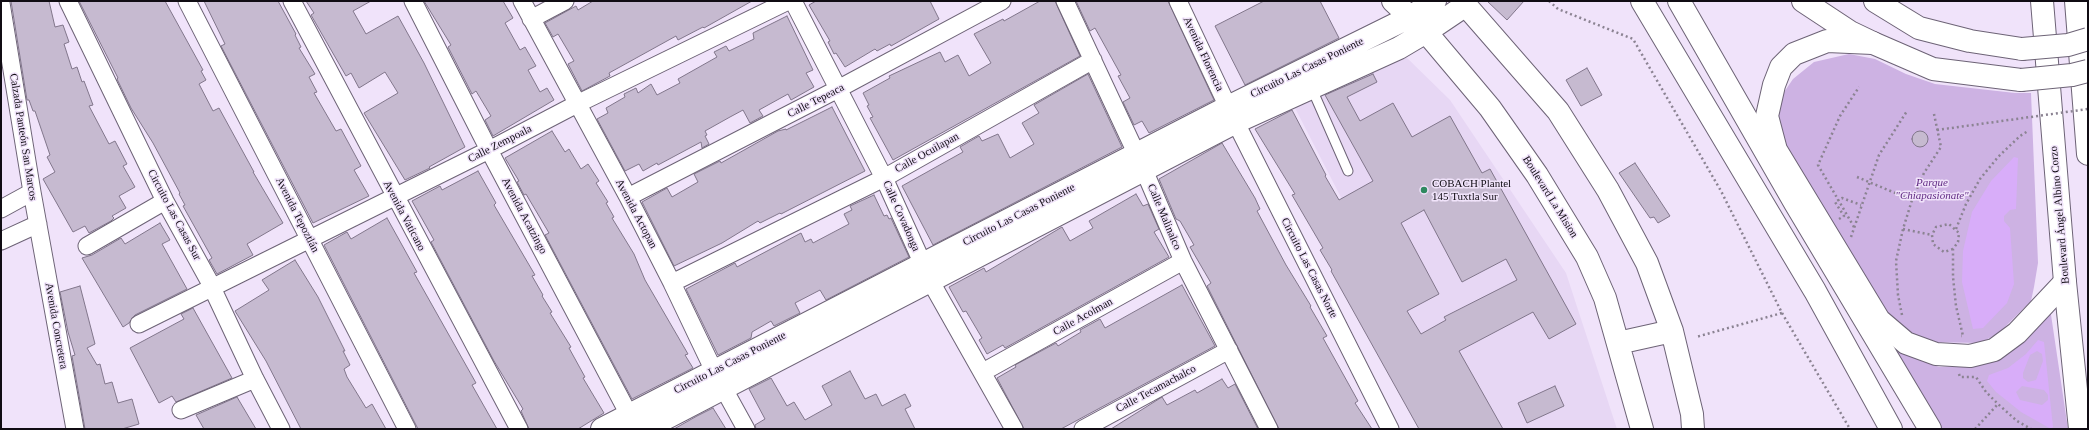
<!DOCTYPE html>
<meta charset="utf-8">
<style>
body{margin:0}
#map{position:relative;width:2089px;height:430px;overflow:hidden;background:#f0e3fa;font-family:"Times New Roman",serif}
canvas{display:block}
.frame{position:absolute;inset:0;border:2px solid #100c13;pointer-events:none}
</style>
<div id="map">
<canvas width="2089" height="430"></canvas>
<div class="frame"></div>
</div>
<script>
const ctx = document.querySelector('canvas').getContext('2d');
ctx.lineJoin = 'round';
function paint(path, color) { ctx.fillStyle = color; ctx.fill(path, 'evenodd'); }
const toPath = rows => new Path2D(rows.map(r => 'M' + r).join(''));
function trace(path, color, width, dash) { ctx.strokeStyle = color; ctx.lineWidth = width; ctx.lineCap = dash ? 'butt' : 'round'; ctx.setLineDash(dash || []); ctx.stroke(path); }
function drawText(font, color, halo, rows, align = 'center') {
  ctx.font = font + ' "Times New Roman",serif'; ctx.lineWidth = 3; ctx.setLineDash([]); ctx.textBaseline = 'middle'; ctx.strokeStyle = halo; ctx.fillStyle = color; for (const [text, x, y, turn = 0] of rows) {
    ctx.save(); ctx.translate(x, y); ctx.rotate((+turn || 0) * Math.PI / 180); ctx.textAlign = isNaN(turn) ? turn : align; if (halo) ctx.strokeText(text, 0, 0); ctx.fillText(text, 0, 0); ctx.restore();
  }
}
paint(toPath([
 [1402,53,1450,100,1566,273,1617,429,1460,429,1294,106]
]), '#e7d7f4');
paint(toPath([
 [1849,54,1875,59,1906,74,1935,84,2015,93,2031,93,2038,263,2034,287,2031,301,2000,332,1981,343,1927,342,1912,335,1884,312,1781,137,1777,121,1778,101,1793,79,1814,62],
 [2050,308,2068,429,1939,429,1892,347,1914,358,1939,367,1978,366,1996,359]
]), '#cdb2e3');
paint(toPath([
 [2014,157,2018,158,2016,209,2010,210,2004,216,2004,221,2010,228,2014,284,2007,303,1983,328,1973,329,1962,282,1963,251,1972,212,1991,181],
 [2038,340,2044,342,2053,427,2051,429,2021,412,1996,392,1987,381,1989,375,2008,368,2026,354],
 [2037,351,2042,354,2043,361,2036,380,2028,382,2023,378,2023,373,2030,355],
 [2022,386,2044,390,2048,395,2048,400,2042,405,2020,400,2016,392]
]), '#d8adf9');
const building = toPath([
 [11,1,49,1,55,27,63,25,69,42,64,44,72,69,77,67,82,82,84,81,93,105,89,106,109,144,115,141,127,164,123,166,135,187,119,196,126,208,112,216,114,218,111,221,89,233,85,226,73,232,43,179,55,172,47,157,50,155,35,111,33,111,29,100,27,100,11,1],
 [79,1,165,1,203,70,201,71,206,80,199,84,213,111,219,108,254,172,253,172,283,223,247,244,253,255,217,274,209,260,212,258,183,206,185,205,179,194,180,193,153,143,131,108,117,79,118,78,79,1],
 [204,1,278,1,296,34,295,35,301,47,299,48,315,74,309,77,317,92,314,93,336,131,341,129,361,166,354,170,369,196,313,223,221,46,225,44,204,1],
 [306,1,371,1,353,11,366,34,398,16,424,63,465,147,429,167,430,168,405,180,364,113,398,93,385,72,359,88,351,73,346,76,311,15,314,13,306,1],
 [424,1,503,1,513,18,505,23,520,50,525,47,536,66,528,70,540,92,547,88,554,100,493,136,485,120,491,116,476,91,472,94,448,47,451,45,424,1],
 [593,1,752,1,704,28,703,27,678,40,676,36,609,73,610,76,582,91,568,64,574,61,558,34,553,37,545,23,576,6,578,10,593,1],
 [816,1,930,1,939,19,891,46,890,44,877,51,875,49,845,67,836,53,834,54,828,42,830,41,809,5,816,1],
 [1040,1,1055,1,1080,56,893,160,870,118,873,117,867,106,869,105,863,93,890,78,889,76,940,52,945,62,958,55,969,76,991,63,974,34,1003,19,1004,21,1040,1],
 [1076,1,1168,1,1214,100,1149,133,1142,121,1134,125,1123,102,1130,98,1118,76,1121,75,1095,28,1090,31,1076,1],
 [1264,1,1320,1,1339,38,1245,85,1215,26,1264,1],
 [1487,1,1524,1,1507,20,1487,1],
 [787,16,813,70,806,73,814,87,791,100,788,94,759,110,763,116,750,123,743,110,730,117,705,131,707,135,705,136,709,144,702,148,701,142,658,165,657,163,643,171,639,164,625,171,597,119,608,113,606,108,625,97,624,94,636,88,638,93,651,84,657,95,680,83,678,79,717,57,714,52,726,46,729,51,754,39,753,33,787,16],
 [1587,68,1602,95,1581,106,1566,80,1587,68],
 [1088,74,1122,147,933,245,902,186,963,152,960,147,979,136,982,141,998,134,1010,158,1034,144,1022,123,1039,113,1034,105,1088,74],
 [1373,74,1377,82,1347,97,1360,121,1393,103,1412,137,1450,116,1482,173,1490,169,1576,324,1549,339,1533,312,1459,351,1503,429,1419,429,1331,271,1332,270,1320,250,1323,248,1292,195,1295,194,1255,129,1292,110,1326,175,1325,176,1339,200,1373,181,1325,95,1373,74],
 [1424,210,1462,282,1506,259,1517,280,1444,317,1446,320,1421,334,1407,311,1439,294,1401,223,1424,210],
 [832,107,865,171,781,214,780,213,760,223,758,221,722,243,674,266,642,202,667,188,672,197,698,182,694,174,720,161,721,163,778,131,786,129,786,130,832,107],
 '1912 139a8 8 0 1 1 16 0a8 8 0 1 1-16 0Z',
 [552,131,565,152,569,149,581,169,588,164,599,181,596,183,608,202,606,203,614,217,612,218,634,254,645,280,688,354,685,355,693,368,632,399,545,235,549,233,526,194,524,195,517,182,519,181,505,158,552,131],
 [1222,143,1255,198,1260,209,1257,211,1286,265,1311,306,1310,307,1327,336,1323,338,1358,401,1355,403,1372,429,1279,429,1207,286,1211,283,1190,247,1194,245,1180,221,1176,219,1159,179,1222,143],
 [1635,163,1670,216,1658,223,1654,217,1650,218,1619,173,1635,163],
 [478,171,496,203,494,205,535,275,532,276,543,295,542,296,552,312,550,313,571,347,569,348,585,377,583,378,604,413,578,429,529,429,521,411,523,409,494,361,431,242,434,240,412,201,440,186,442,190,478,171],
 [1136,194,1143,206,1148,204,1159,229,1154,232,1169,257,1005,348,1003,345,987,354,979,340,982,338,966,311,963,312,949,287,984,268,986,272,1062,227,1070,241,1093,228,1089,221,1136,194],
 [874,195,884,216,887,215,889,219,891,218,909,257,826,300,820,290,795,303,800,313,774,326,771,321,752,332,751,338,718,355,686,289,735,263,737,267,801,233,805,242,811,239,813,243,849,224,844,214,852,210,850,206,874,195],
 [387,218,417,272,414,273,476,383,472,385,497,429,418,429,417,427,324,245,347,232,351,239,387,218],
 [160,223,170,240,162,244,187,289,135,315,129,323,123,327,82,258,92,255,121,238,125,244,160,223],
 [295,260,318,297,345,351,343,351,350,365,344,369,347,377,366,408,372,404,386,429,301,429,266,361,235,311,269,290,262,280,295,260],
 [1182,285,1215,346,1061,429,1024,429,997,378,1016,367,1015,365,1056,343,1058,346,1081,332,1080,330,1100,319,1105,328,1182,285],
 [80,286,95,344,87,348,97,365,100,364,105,384,112,382,118,403,132,399,139,424,122,429,85,429,72,356,75,355,68,332,60,292,80,286],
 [193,308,232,378,176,402,172,396,159,403,130,348,184,319,181,314,193,308],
 [850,371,865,399,876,394,882,406,905,394,911,406,905,409,915,429,756,429,755,425,765,419,749,389,771,378,787,406,794,402,805,420,832,405,822,386,850,371],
 [1222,379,1228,388,1235,384,1258,429,1111,429,1162,397,1167,405,1195,390,1197,393,1222,379],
 [1555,386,1564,406,1527,423,1518,403,1555,386],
 [237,397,256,429,204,429,196,415,237,397],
 [713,408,726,429,674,429,697,416,713,408]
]);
paint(building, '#c6bad0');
trace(building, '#81768b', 1);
const service = toPath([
 [1312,89,1348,171]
]);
const minor = toPath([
 [68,1,165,201,208,279,255,379,281,429],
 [187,1,407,429],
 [292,1,519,429],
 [413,1,489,150,635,426],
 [522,1,628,197,672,283,714,371,746,429],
 [793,1,884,178,931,282,1014,429],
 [1065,1,1144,170,1183,261,1269,429],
 [1178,1,1228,107,1390,429],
 [1,3,32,192,75,429],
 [531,19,565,1],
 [628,197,838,89,1002,1],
 [1,209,32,192],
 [1,241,38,224],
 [87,246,165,201],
 [672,283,884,178,1093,60],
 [139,324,489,150,577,104,788,1],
 [983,372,1183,261],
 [181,410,255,379],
 [1083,429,1229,350]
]);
const tertiary = toPath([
 [1393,1,1426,32,1490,108,1537,175,1587,257,1605,298,1642,429],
 [1462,1,1558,111,1608,190,1647,263,1672,331,1692,414,1693,429],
 [1618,343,1672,331],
 [602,429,1228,107,1410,17,1435,1],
 [645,429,1236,122,1399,48,1426,32,1466,5]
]);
const primary = toPath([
 [1642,1,1815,291,1891,429],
 [1679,1,1795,203,1930,429],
 [1803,1,1850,32,1873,43],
 [2042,1,2065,282,2080,429],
 [2076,1,2088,154]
]);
const trunk = toPath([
 [1875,1,1919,28,1970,41,2022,49],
 [2021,80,1933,69,1873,43,1827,41,1794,54,1781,67,1774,85,1767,116,1776,150,1879,320,1906,343,1936,354,1970,356,1994,350,2017,333,2065,282]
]);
trace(service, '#6d6376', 11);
trace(minor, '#6d6376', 19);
trace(tertiary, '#6d6376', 24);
trace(primary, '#6d6376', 24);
trace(trunk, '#6d6376', 24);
trace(toPath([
 [1549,1,1558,9,1633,39,1721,191,1782,313,1696,337],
 [1857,177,1912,200],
 [1839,219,1844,216,1835,202,1842,198,1861,205],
 [1854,227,1818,165,1840,116,1859,87],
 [1903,229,1932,235],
 [1956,229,1966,204,1980,179,1998,157,2020,136,2028,131],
 [1851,237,1879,155,1907,111],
 [1953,249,1944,252,1933,244,1932,235,1936,227,1949,224,1959,233,1958,242,1953,249,1953,277,1956,306,1963,336,1961,336],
 [1782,313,1850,429],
 [1902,315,1898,295,1896,261,1903,229,1912,200,1924,173,1941,147,1934,114],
 [1959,374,1960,377,1976,377,1986,392,1998,404,2017,421,2031,429],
 [1975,429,1998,404]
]), '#8b8392', 2.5, [2, 3]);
trace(service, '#fff', 9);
trace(minor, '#fff', 17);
trace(tertiary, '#fff', 22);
trace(primary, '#fff', 22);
trace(trunk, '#fff', 22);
const trunkBridge = toPath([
 [2022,49,2068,45,2088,39],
 [2021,80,2072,75,2088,71]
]);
trace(trunkBridge, '#6d6376', 24, []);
trace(toPath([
 [1937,130,2088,109]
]), '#8b8392', 2.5, [2, 3]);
trace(trunkBridge, '#fff', 22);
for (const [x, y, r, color] of [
 [1424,190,4,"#2e895f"]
]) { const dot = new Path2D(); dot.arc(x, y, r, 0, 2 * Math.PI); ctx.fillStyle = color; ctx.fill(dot); trace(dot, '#f0e3fa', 1.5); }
drawText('11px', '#100c13', '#f0e3fa', [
 ["Avenida Florencia",1203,54,65],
 ["Circuito Las Casas Poniente",1307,68,-26],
 ["Calle Tepeaca",816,101,-27],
 ["Calzada Panteón San Marcos",23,137,81],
 ["Calle Zempoala",500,144,-27],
 ["Calle Ocuilapan",927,153,-29],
 ["Boulevard La Mision",1550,197,58],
 ["Avenida Actopan",636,214,62],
 ["Circuito Las Casas Sur",174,215,62],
 ["Avenida Tepoztlán",297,215,63],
 ["Circuito Las Casas Poniente",1019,215,-27],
 ["Boulevard Ángel Albino Corzo",2060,215,-95],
 ["Avenida Vaticano",404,216,62],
 ["Avenida Acatzingo",524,216,62],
 ["Calle Covadonga",901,216,66],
 ["Calle Malinalco",1164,217,67],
 ["Circuito Las Casas Norte",1309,268,63],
 ["Calle Acolman",1083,317,-29],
 ["Avenida Concretera",56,326,80],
 ["Circuito Las Casas Poniente",730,363,-27],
 ["Calle Tecamachalco",1156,389,-28]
]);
drawText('italic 11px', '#622c84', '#f0e3fa', [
 ["Parque",1932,183],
 ["\"Chiapasiónate\"",1932,196]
]);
drawText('11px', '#100c13', '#f0e3fa', [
 ["COBACH Plantel",1432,184],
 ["145 Tuxtla Sur",1432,197]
], 'left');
</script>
